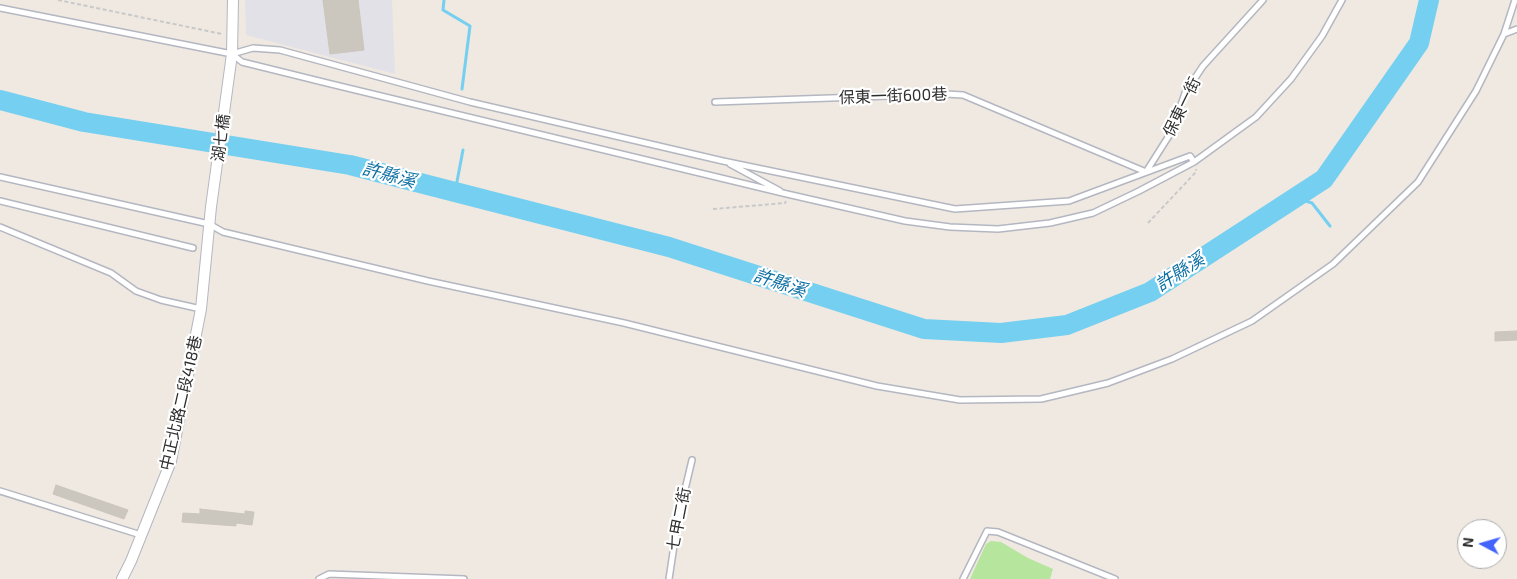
<!DOCTYPE html>
<meta charset="utf-8">
<style>
body{margin:0}
#map{position:relative;width:1517px;height:579px;overflow:hidden;background:#efe9e1;font-family:"Exo 2",sans-serif}
canvas{display:block}
.north{position:absolute;left:1457px;top:519px;width:50px;height:50px;box-sizing:border-box;background:#fff;border:1px solid #ababab;border-radius:50%;rotate:276deg;font-size:14px;font-weight:700;line-height:20px;text-align:center;color:#2e2e2e}
.north::after{content:'';display:block;margin:auto;width:18px;height:22px;background:#4264fb;clip-path:polygon(50% 0,100% 100%,50% 72%,0 100%)}
</style>
<div id="map">
<canvas width="1517" height="579"></canvas>
<div class="north">N</div>
</div>
<script>
const ctx = document.querySelector('canvas').getContext('2d');
ctx.lineJoin = 'round';
function paint(path, color) { ctx.fillStyle = color; ctx.fill(path, 'evenodd'); }
const toPath = rows => new Path2D(rows.map(r => 'M' + r).join(''));
function trace(path, color, width, dash) { ctx.strokeStyle = color; ctx.lineWidth = width; ctx.lineCap = dash ? 'butt' : 'round'; ctx.setLineDash(dash || []); ctx.stroke(path); }
function drawText(font, color, halo, rows, align = 'center') {
  ctx.font = font + ' "Exo 2","Noto Sans TC",sans-serif'; ctx.lineWidth = 4.5; ctx.setLineDash([]); ctx.textBaseline = 'middle'; ctx.strokeStyle = halo; ctx.fillStyle = color; for (const [text, x, y, turn = 0] of rows) {
    ctx.save(); ctx.translate(x, y); ctx.rotate((+turn || 0) * Math.PI / 180); ctx.textAlign = isNaN(turn) ? turn : align; if (halo) ctx.strokeText(text, 0, 0); ctx.fillText(text, 0, 0); ctx.restore();
  }
}
paint(toPath([
 [245,0,392,0,395,74,246,35]
]), '#e3e1e8');
paint(toPath([
 [991,541,1001,542,1028,558,1053,569,1050,579,970,579,986,544]
]), '#b6e59e');
trace(toPath([
 [444,0,443,10,470,26,462,89],
 [455,192,463,150],
 [1295,198,1312,203,1330,226]
]), '#75cff0', 3);
trace(toPath([
 [0,100,84,122,350,165,669,247,924,329,1001,333,1067,325,1150,292,1324,179,1419,43,1429,0]
]), '#75cff0', 20);
const building = toPath([
 [323,0,358,0,364,50,330,54,323,0],
 [1517,331,1517,340,1495,341,1495,332,1517,331],
 [56,485,128,510,124,519,53,494,56,485],
 [200,509,245,514,245,511,254,512,252,525,236,523,236,526,182,522,183,513,200,514,200,509]
]);
paint(building, '#cbc7bf');
trace(building, '#cbc5ba', 1);
const service = toPath([
 [0,8,232,54,242,62,331,84,787,194,905,221,950,227,998,229,1050,223,1093,213,1139,191,1194,162,1256,117,1291,79,1322,36,1342,0],
 [1504,34,1517,29],
 [232,54,253,48,280,50,470,102,723,161,955,209,1069,201,1190,156,1194,162],
 [715,102,946,94,963,95,1146,172,1172,131,1185,93,1203,66,1263,0],
 [730,164,780,191],
 [0,177,209,224,223,232,428,281,624,323,877,386,960,400,1041,399,1108,383,1172,359,1252,321,1333,264,1418,182,1476,91,1504,34,1515,0],
 [0,201,193,248],
 [0,227,111,273,136,291,161,300,201,309],
 [0,491,141,535],
 [319,579,329,574,464,579],
 [669,579,678,519,692,460],
 [963,579,987,531,998,532,1115,579]
]);
const minor = toPath([
 [122,579,131,561,171,461,201,309,211,207,232,54,233,0]
]);
trace(service, '#b4b7c1', 8);
trace(minor, '#b4b7c1', 12);
trace(toPath([
 [58,0,222,34],
 [713,209,785,203,786,201],
 [1148,223,1196,172,1196,169]
]), '#c9c9c9', 2, [4, 2.5]);
trace(service, '#fff', 5);
trace(minor, '#fff', 10);
drawText('16px', '#2e2e2e', '#fff', [
 ["保東一街600巷",893,96,-2],
 ["保東一街",1182,107,-64],
 ["湖七橋",221,138,-82],
 ["中正北路二段418巷",181,403,-77],
 ["七甲二街",679,519,-79]
]);
drawText('italic 18px', '#0d6fa3', '#fff', [
 ["許縣溪",389,175,15],
 ["許縣溪",1180,272,-33],
 ["許縣溪",780,283,18]
]);
</script>
